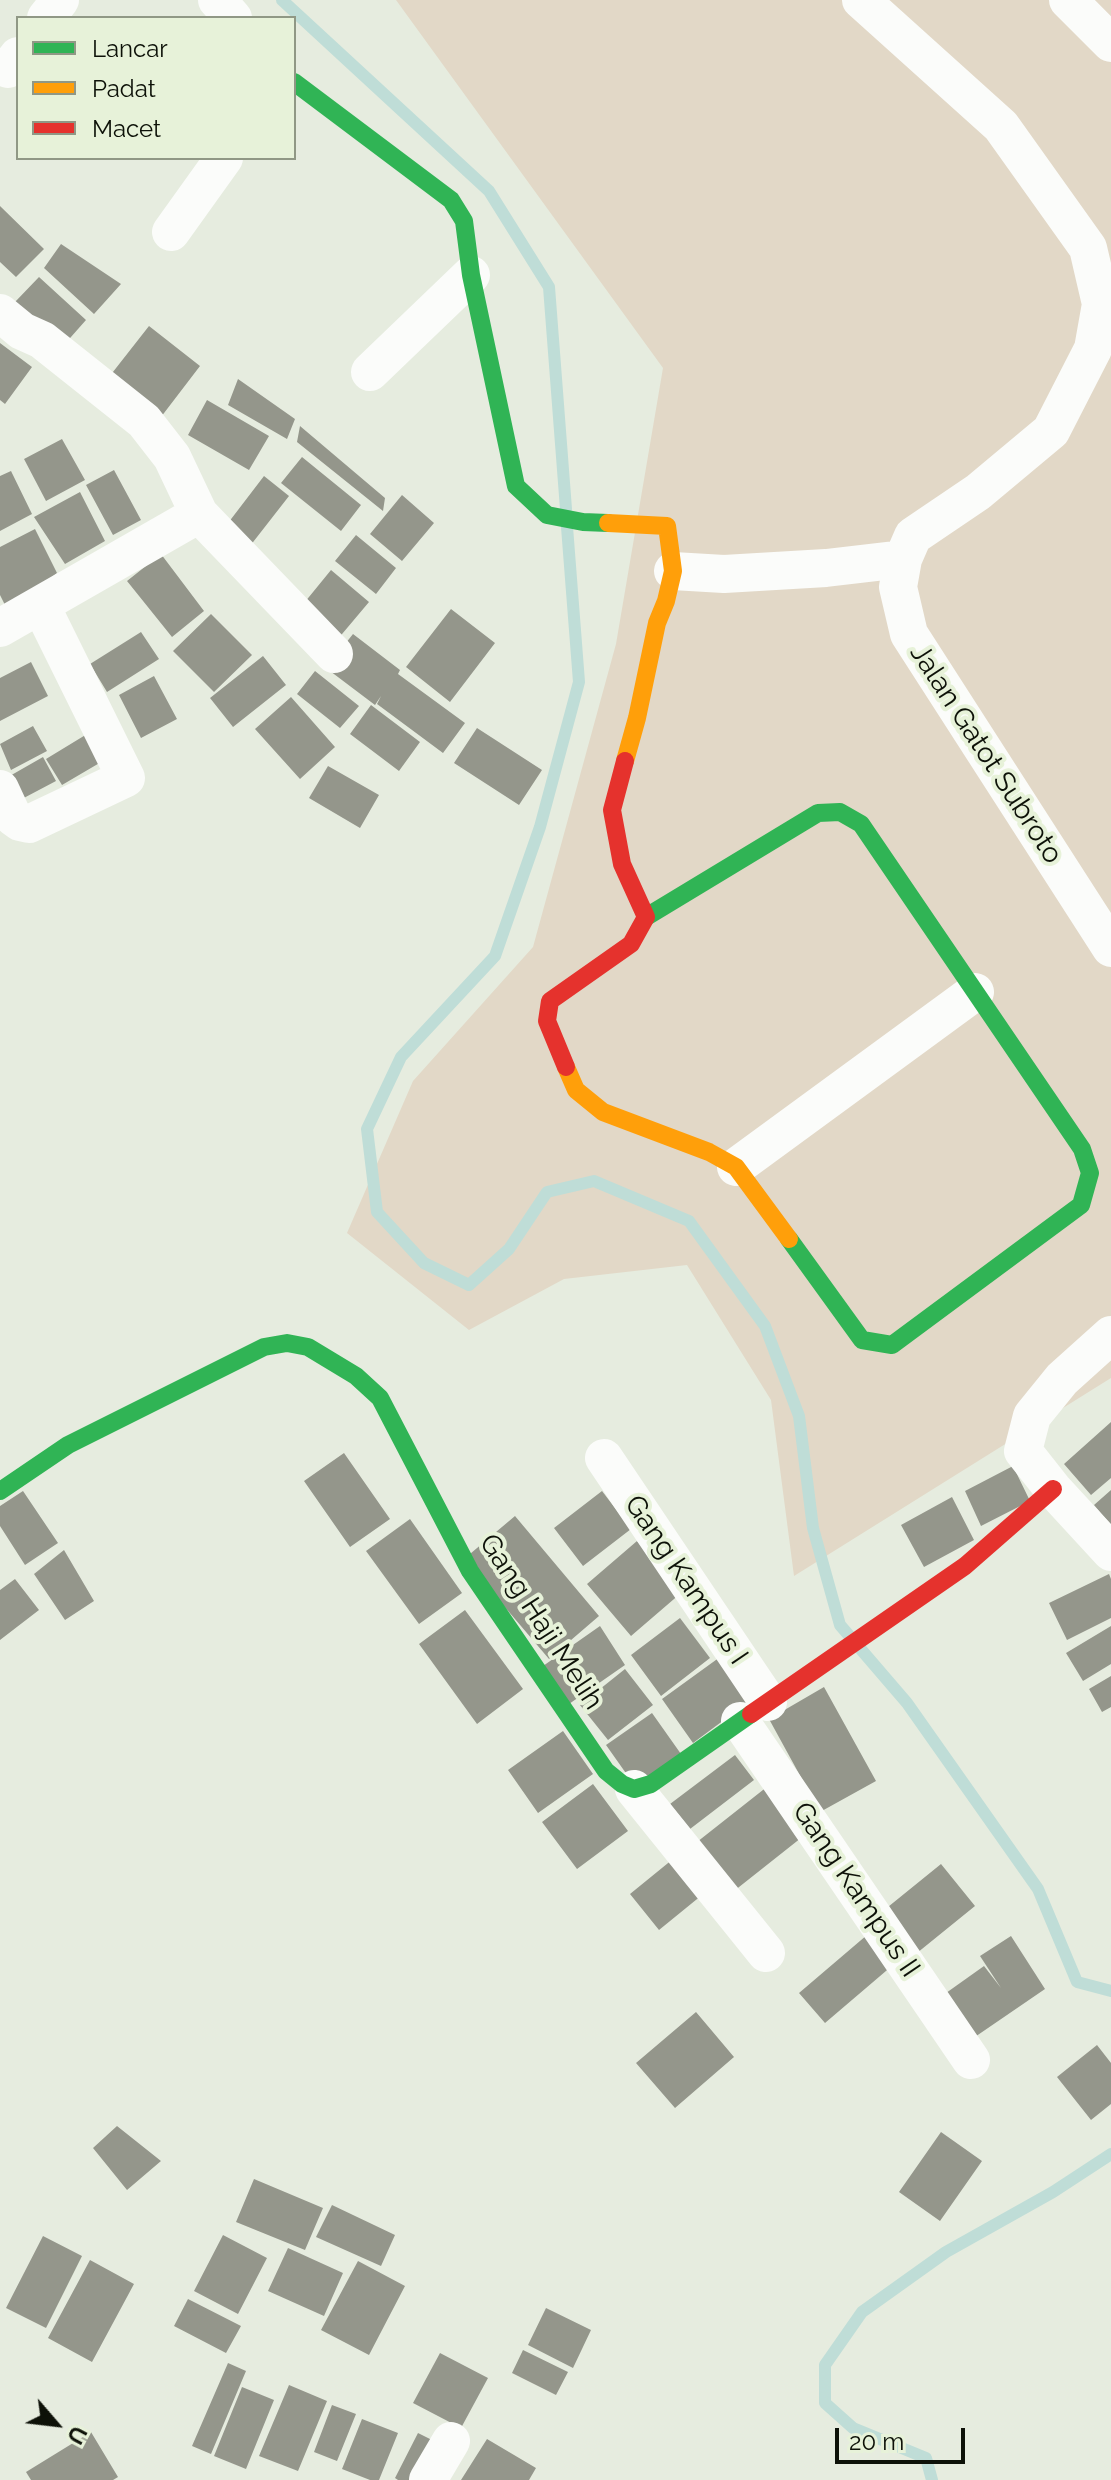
<!DOCTYPE html>
<style>
body{margin:0}
#map{position:relative;width:1111px;height:2480px;overflow:hidden;background:#e6ecdf;font-family:Raleway,sans-serif}
canvas{display:block}
.legend{position:absolute;left:16px;top:16px;width:280px;height:144px;box-sizing:border-box;background:#e7f2d9;border:2px solid #909885;margin:0;padding:10px 14px;list-style:none;font-size:24px;color:#0d1108}
.legend li{display:flex;align-items:center;gap:16px;height:40px}
.legend b{width:40px;border:2px solid #909885}
.north{position:absolute;left:16px;top:2384px;width:80px;height:80px;-webkit-text-stroke:6px #e7f2d9;paint-order:stroke;rotate:118deg;font-size:22px;font-weight:700;line-height:32px;text-align:center;color:#0d1108}
.north::after{content:'';display:block;margin:auto;width:28px;height:36px;background:#0d1108;clip-path:polygon(50% 0,100% 100%,50% 72%,0 100%)}
.scale{position:absolute;left:835px;top:2428px;width:130px;height:36px;box-sizing:border-box;border:4px solid #0d1108;border-top:0;padding-left:10px;font-size:24px;line-height:28px;white-space:nowrap;color:#0d1108;-webkit-text-stroke:6px #e7f2d9;paint-order:stroke}
</style>
<div id="map">
<canvas width="1111" height="2480"></canvas>
<ul class="legend">
<li><b style="height:10px;background:#30b455"></b>Lancar</li>
<li><b style="height:10px;background:#ff9f0a"></b>Padat</li>
<li><b style="height:10px;background:#e5322d"></b>Macet</li>
</ul>
<div class="north">U</div>
<div class="scale">20 m</div>
</div>
<script>
const ctx = document.querySelector('canvas').getContext('2d');
ctx.lineJoin = 'round';
function paint(path, color) { ctx.fillStyle = color; ctx.fill(path, 'evenodd'); }
const toPath = rows => new Path2D(rows.map(r => 'M' + r).join(''));
function trace(path, color, width, dash) { ctx.strokeStyle = color; ctx.lineWidth = width; ctx.lineCap = dash ? 'butt' : 'round'; ctx.setLineDash(dash || []); ctx.stroke(path); }
function drawText(font, color, halo, rows, align = 'center') {
  ctx.font = font + ' Raleway,sans-serif'; ctx.lineWidth = 8; ctx.setLineDash([]); ctx.textBaseline = 'middle'; ctx.strokeStyle = halo; ctx.fillStyle = color; for (const [text, x, y, turn = 0] of rows) {
    ctx.save(); ctx.translate(x, y); ctx.rotate((+turn || 0) * Math.PI / 180); ctx.textAlign = isNaN(turn) ? turn : align; if (halo) ctx.strokeText(text, 0, 0); ctx.fillText(text, 0, 0); ctx.restore();
  }
}
paint(toPath([
 [396,0,1111,0,1111,1378,794,1576,771,1400,687,1265,564,1279,469,1330,347,1233,413,1081,533,947,616,644,663,368]
]), '#e2d8c7');
trace(toPath([
 [282,0,489,191,549,287,566,509],
 [567,527,579,682,540,827,495,956,401,1057,367,1129,377,1212,424,1263,469,1285,509,1249,547,1192,594,1181,689,1221,765,1326,799,1416,813,1528,840,1625,907,1703,1038,1889,1077,1982,1111,1991],
 [932,2480,926,2458,853,2428,825,2403,825,2365,862,2312,946,2252,1053,2192,1111,2154]
]), '#bfddd7', 12);
paint(toPath([
 [0,206,44,249,16,277,0,262],
 [61,244,121,284,94,314,44,268],
 [39,277,86,320,63,346,15,302],
 [149,326,200,366,161,417,109,377],
 [0,343,32,367,5,404,0,400],
 [238,379,295,419,287,439,228,405],
 [207,400,269,436,249,470,188,435],
 [300,426,385,498,383,511,297,442],
 [62,439,85,480,46,501,24,459],
 [302,457,361,505,341,531,281,483],
 [114,470,141,520,113,535,86,485],
 [11,471,32,514,0,531,0,476],
 [264,476,289,496,250,546,225,527],
 [80,492,105,541,65,564,34,517],
 [402,495,434,523,402,561,370,534],
 [35,529,57,573,8,611,0,595,0,547],
 [356,535,396,568,376,594,335,561],
 [161,554,204,611,172,637,127,581],
 [331,570,369,602,337,640,300,608],
 [451,609,495,643,450,702,406,667],
 [211,614,252,655,214,692,173,651],
 [141,632,159,659,107,692,90,664],
 [353,634,400,670,398,674,465,723,443,753,377,704,381,696,375,705,326,668],
 [263,656,286,685,233,727,210,698],
 [31,662,48,696,0,721,0,678],
 [315,671,359,706,340,728,297,694],
 [154,676,177,719,141,738,119,695],
 [291,697,335,747,300,779,255,729],
 [371,705,420,742,399,771,350,734],
 [33,726,47,751,11,770,0,744],
 [477,728,542,770,519,805,454,763],
 [92,731,108,758,62,785,46,759],
 [43,757,56,781,20,800,8,777],
 [328,766,379,795,360,828,309,798],
 [1111,1422,1111,1478,1091,1495,1064,1464],
 [344,1453,390,1519,350,1547,304,1481],
 [1013,1466,1030,1501,981,1526,965,1491],
 [1111,1490,1111,1525,1094,1505],
 [23,1491,58,1543,25,1565,0,1526,0,1506],
 [602,1491,631,1529,583,1566,554,1528],
 [952,1497,974,1540,924,1567,901,1525],
 [515,1516,599,1616,549,1659,464,1559],
 [410,1519,462,1593,419,1624,366,1551],
 [637,1541,681,1593,631,1636,587,1584],
 [64,1550,94,1601,65,1620,34,1574],
 [1109,1574,1111,1579,1111,1618,1067,1640,1049,1603],
 [15,1579,39,1610,0,1640,0,1590],
 [465,1610,523,1689,477,1724,419,1644],
 [680,1618,710,1658,661,1696,631,1655],
 [600,1626,625,1665,569,1704,543,1666],
 [1111,1626,1111,1664,1083,1681,1066,1653],
 [720,1657,751,1700,693,1743,662,1699],
 [625,1669,653,1705,608,1740,580,1705],
 [1111,1676,1111,1707,1102,1712,1089,1689],
 [824,1687,876,1781,820,1812,769,1719],
 [652,1713,681,1754,635,1786,606,1745],
 [563,1731,593,1774,538,1813,508,1770],
 [735,1755,754,1780,690,1829,670,1804],
 [593,1784,628,1831,577,1869,542,1822],
 [768,1786,806,1834,734,1891,697,1842],
 [673,1859,702,1895,659,1930,630,1894],
 [941,1864,975,1906,917,1953,883,1911],
 [867,1935,893,1965,825,2023,799,1993],
 [1011,1936,1045,1989,969,2041,939,1998,984,1966,1001,1988,980,1956],
 [696,2012,734,2057,675,2108,636,2063],
 [1097,2045,1111,2063,1111,2104,1091,2120,1057,2077],
 [117,2126,161,2161,127,2190,93,2148],
 [941,2132,982,2161,940,2221,899,2192],
 [254,2179,323,2208,305,2250,236,2222],
 [332,2205,395,2235,381,2266,316,2237],
 [223,2235,267,2258,238,2314,194,2291],
 [43,2236,82,2256,46,2328,6,2308],
 [288,2248,343,2273,324,2316,268,2291],
 [90,2260,134,2284,92,2362,48,2338],
 [358,2261,405,2286,369,2355,321,2330],
 [188,2299,241,2326,226,2353,174,2326],
 [546,2308,591,2330,573,2368,528,2345],
 [523,2350,568,2372,556,2395,512,2373],
 [440,2353,488,2378,461,2428,413,2403],
 [228,2363,246,2371,211,2454,192,2446],
 [289,2385,327,2401,298,2471,259,2456],
 [242,2387,274,2400,246,2469,214,2456],
 [332,2405,356,2414,337,2461,314,2452],
 [362,2419,398,2433,379,2480,370,2480,342,2469],
 [91,2432,118,2477,113,2480,31,2480,26,2472],
 [418,2433,440,2444,422,2480,398,2480,395,2478],
 [487,2439,536,2468,529,2480,461,2480]
]), '#94968b');
trace(toPath([
 [217,0,233,18],
 [861,0,1001,126,1088,248,1101,304,1093,349,1051,431,978,492,913,536,903,559,898,587,909,634,1111,948],
 [1068,0,1111,43],
 [46,18,60,0],
 [8,69,18,56],
 [171,232,224,158],
 [0,313,22,331,42,340,144,421,172,457,199,514,334,654],
 [370,372,471,275],
 [673,571,724,574,826,568,903,559],
 [0,628,199,514],
 [0,789,13,817,20,822,29,824,126,778,41,606],
 [736,1167,975,992],
 [1111,1335,1062,1379,1032,1416,1023,1451,1053,1489,1111,1552],
 [604,1458,768,1702],
 [740,1721,971,2060],
 [634,1789,766,1953],
 [428,2480,451,2441]
]), '#fbfcfa', 38);
trace(toPath([
 [294,82,451,200,464,221,471,275,516,486,547,515,583,522,608,523],
 [646,917,818,813,840,812,861,824,1082,1149,1090,1173,1081,1205,892,1345,862,1340,789,1239],
 [0,1491,68,1445,264,1347,287,1343,308,1347,356,1376,380,1398,470,1571,606,1771,622,1784,634,1789,651,1784,751,1714]
]), '#30b455', 18);
trace(toPath([
 [608,523,667,526,673,571,666,601,657,623,637,718,625,761],
 [566,1067,576,1090,603,1112,709,1152,736,1167,789,1239]
]), '#ff9f0a', 18);
trace(toPath([
 [566,1067,547,1021,550,1001,631,944,646,917,622,864,612,810,625,761],
 [751,1714,965,1566,1053,1489]
]), '#e5322d', 18);
drawText('28px', '#0d1108', '#e7f2d9', [
 ["Jalan Gatot Subroto",986,754,57],
 ["Gang Kampus I",686,1580,56],
 ["Gang Haji Melih",541,1622,57],
 ["Gang Kampus II",856,1890,56]
]);
</script>
